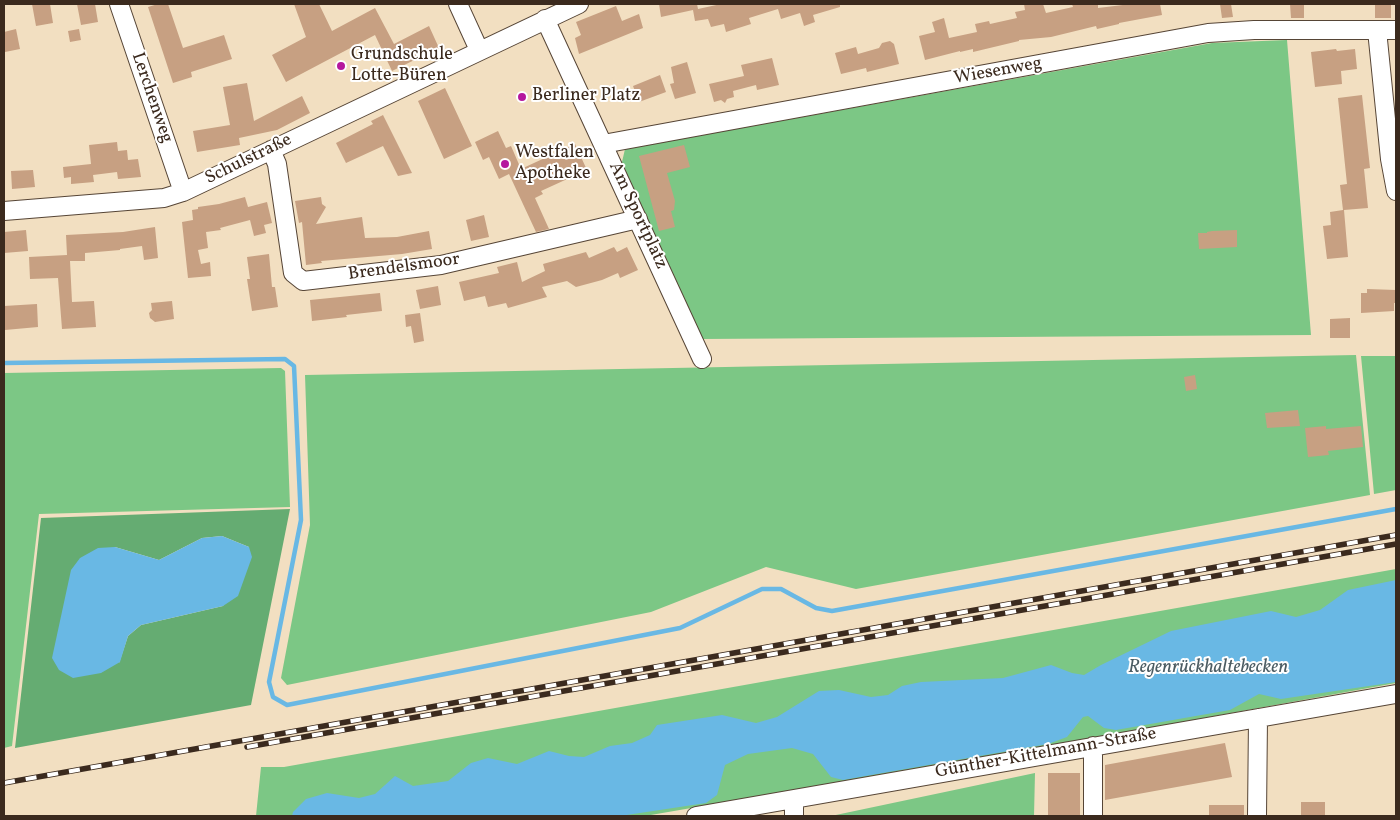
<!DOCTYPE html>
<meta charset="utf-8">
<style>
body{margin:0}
#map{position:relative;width:1400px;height:820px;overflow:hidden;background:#f2dfc1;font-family:Vollkorn,serif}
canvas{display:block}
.frame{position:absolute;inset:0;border:5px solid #3b2a1e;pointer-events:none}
</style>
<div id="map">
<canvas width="1400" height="820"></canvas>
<div class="frame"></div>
</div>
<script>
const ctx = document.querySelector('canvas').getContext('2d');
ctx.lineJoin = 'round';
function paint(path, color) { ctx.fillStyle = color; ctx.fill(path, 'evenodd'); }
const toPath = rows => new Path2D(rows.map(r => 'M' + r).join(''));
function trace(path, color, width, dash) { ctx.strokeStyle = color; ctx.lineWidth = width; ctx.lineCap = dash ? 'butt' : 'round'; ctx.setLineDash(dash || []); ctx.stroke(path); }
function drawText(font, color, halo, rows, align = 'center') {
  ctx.font = font + ' Vollkorn,serif'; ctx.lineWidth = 4; ctx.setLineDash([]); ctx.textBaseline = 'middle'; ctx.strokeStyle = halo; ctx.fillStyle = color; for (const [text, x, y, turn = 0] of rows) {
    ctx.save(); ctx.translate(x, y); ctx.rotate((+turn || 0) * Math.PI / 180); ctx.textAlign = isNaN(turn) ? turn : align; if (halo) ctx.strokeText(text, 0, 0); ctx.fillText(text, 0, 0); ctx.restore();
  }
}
paint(toPath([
 [1287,40,1311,335,702,339,643,215,622,162,625,149,1212,43],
 [1356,355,1370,495,856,589,766,567,651,612,287,685,281,678,310,525,305,375],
 [1361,356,1396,356,1396,490,1374,494],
 [281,368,285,371,290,507,39,514,12,746,4,748,4,373],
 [1396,569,1396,683,1050,746,645,816,256,816,261,767,284,767],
 [1035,773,1034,816,831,816]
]), '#7cc785');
paint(toPath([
 [290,509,251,705,15,748,41,518],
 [222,536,249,547,223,606,141,625,128,636,119,663,115,547,159,560,202,538]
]), '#65ac72');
paint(toPath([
 [222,536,249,547,252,557,238,596,223,606,141,625,128,636,120,662,101,673,73,678,59,670,52,658,71,570,80,558,98,548,115,547,159,560,202,538],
 [1396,580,1396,682,1281,699,1259,694,1230,710,1116,730,1104,728,1088,716,1083,717,1067,737,1048,744,843,780,831,777,813,754,792,748,748,754,725,765,717,795,706,803,620,816,292,816,293,812,306,799,327,793,359,798,375,794,395,776,413,786,448,781,471,763,488,758,517,764,549,751,569,756,584,757,610,746,632,743,650,735,657,725,722,715,756,723,777,717,819,691,839,690,871,697,888,695,902,686,921,682,1003,678,1051,665,1072,673,1084,675,1101,665,1171,631,1271,611,1296,617,1320,610,1348,590]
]), '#69b8e4');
trace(toPath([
 [4,363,285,359,294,366,301,520,269,682,273,697,287,705,680,628,762,589,781,589,816,608,832,611,1396,509]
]), '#69b8e4', 4.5);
paint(toPath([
 [32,4,50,4,53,23,36,26],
 [77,4,95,4,98,22,81,25],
 [158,4,168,4,183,48,224,35,232,59,191,72,192,77,173,83,148,7],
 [294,4,319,4,332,31,375,8,394,44,429,26,439,48,392,71,375,35,286,82,272,55,306,37],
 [659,4,697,4,698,9,721,4,840,4,840,7,813,15,815,22,804,26,800,13,781,19,778,9,749,18,751,24,726,32,724,24,711,27,708,19,695,21,693,10,661,17],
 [1024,4,1043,4,1046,13,1073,7,1072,4,1098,4,1098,8,1131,4,1160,4,1162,15,1119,23,1119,24,1097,29,1096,26,1051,37,1019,40,1019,41,973,52,973,49,960,52,960,51,925,60,919,36,935,32,932,22,944,18,949,38,977,32,975,24,989,21,990,24,1017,18,1015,12,1025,10],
 [1220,4,1231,4,1233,17,1222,18],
 [1290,4,1304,4,1304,18,1291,18],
 [1375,4,1391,4,1391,18,1375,18],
 [616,6,622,21,639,14,643,28,579,54,575,38,581,35,576,22],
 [16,29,20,49,5,52,4,32],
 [79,29,81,40,70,42,68,31],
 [890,41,894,44,899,64,867,72,866,68,841,74,835,53,856,47,858,54,879,48,882,43],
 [1336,49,1337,51,1355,49,1357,69,1341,71,1342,84,1315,87,1311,52],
 [772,58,779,85,757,90,756,85,733,91,734,97,727,99,725,103,721,100,714,102,709,84,744,76,741,65],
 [687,62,696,93,675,99,670,84,674,83,671,67],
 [660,75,666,92,639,102,633,86],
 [247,83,254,121,302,96,310,113,277,130,239,138,240,145,197,152,193,131,230,125,223,87],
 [445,88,472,146,444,159,418,101],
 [1362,95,1370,168,1364,169,1368,208,1344,210,1348,257,1327,259,1323,226,1331,225,1330,212,1343,210,1340,185,1347,184,1338,98],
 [383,115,412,173,398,176,383,146,346,163,336,143,373,124,371,121],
 [498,131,506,148,511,146,521,169,575,144,587,170,541,191,543,194,535,198,549,229,536,232,509,174,499,179,489,157,483,160,475,142],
 [117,142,118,151,127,150,128,160,138,159,141,177,118,179,117,172,93,175,94,182,71,184,71,177,64,178,63,167,91,164,89,145],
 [684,145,690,167,667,173,675,201,674,210,671,211,675,227,659,231,639,156],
 [33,170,35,187,12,189,11,171],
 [245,197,248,207,267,202,272,223,264,225,266,233,254,236,250,220,220,228,221,230,206,232,208,248,198,250,201,264,210,262,211,276,188,278,182,222,193,220,192,210,198,209,198,207,219,204],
 [321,197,322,204,326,207,316,224,362,217,365,238,397,237,429,231,432,249,402,254,321,261,322,263,306,265,302,222,299,223,295,201],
 [484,215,489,237,471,241,466,220],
 [155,227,158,258,144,260,142,246,120,249,120,250,85,253,85,261,70,261,72,302,94,301,96,327,62,329,58,278,30,279,29,257,67,255,66,235,123,232],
 [26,230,28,251,4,253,4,232],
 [1237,230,1237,247,1199,249,1198,233,1207,233,1207,232,1212,231],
 [614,247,617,252,627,247,638,270,620,278,618,273,602,280,576,287,567,281,542,287,547,297,508,308,506,303,488,307,485,296,464,301,459,282,499,273,497,267,517,262,522,282,545,271,543,264,586,252,589,258],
 [269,254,272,287,275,287,278,307,252,311,247,279,250,279,247,257],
 [438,286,441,305,420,309,416,290],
 [1367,289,1396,290,1396,303,1394,303,1394,311,1361,313,1361,293,1367,293],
 [380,293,382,311,346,315,347,317,312,321,310,300],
 [172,301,174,319,155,322,150,318,149,313,152,310,151,303],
 [37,304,38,327,5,330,4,306],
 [420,313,424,341,414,343,411,326,406,327,405,315],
 [1350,318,1350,338,1330,338,1330,319],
 [1195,375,1197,389,1186,391,1184,377],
 [1298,410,1300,426,1267,428,1265,413],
 [1326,426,1326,429,1361,426,1363,447,1328,451,1329,455,1308,457,1305,428],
 [1225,743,1232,777,1105,800,1105,765],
 [1048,773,1080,773,1080,816,1048,816],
 [1301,802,1325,802,1325,816,1301,816],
 [1209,805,1244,805,1244,816,1209,816]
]), '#c7a082');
const minor = toPath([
 [119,4,183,192],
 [458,4,479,50],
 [545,19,702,359],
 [1377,30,1390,159,1396,191],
 [603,144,1208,33,1254,30,1396,30],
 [271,150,277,164,293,273,303,281,441,265,638,219],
 [4,211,164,198,183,192,579,4],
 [1093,746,1093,816],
 [794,799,794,816],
 [696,816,1396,694],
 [1257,816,1258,718]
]);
trace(minor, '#564536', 20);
trace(minor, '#fff', 18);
const rail = toPath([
 [247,747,1396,544],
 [4,783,1396,535]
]);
trace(rail, '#3b2a1e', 5.5);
trace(rail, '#fff', 4, [11]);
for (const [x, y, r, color] of [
 [341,66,5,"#b5179e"],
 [522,97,5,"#b5179e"],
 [505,164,5,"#b5179e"]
]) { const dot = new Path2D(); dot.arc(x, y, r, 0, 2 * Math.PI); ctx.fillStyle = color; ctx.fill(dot); trace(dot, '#fff', 2); }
drawText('18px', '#3b2a1e', '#fff', [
 ["Grundschule",351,56],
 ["Lotte-Büren",351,77],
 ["Berliner Platz",532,97],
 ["Westfalen",515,154],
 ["Apotheke",515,175]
], 'left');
drawText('18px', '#3b2a1e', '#fff', [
 ["Wiesenweg",998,72,-10],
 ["Lerchenweg",151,98,71],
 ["Schulstraße",249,160,-26],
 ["Am Sportplatz",637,216,65],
 ["Brendelsmoor",404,268,-8],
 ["Günther-Kittelmann-Straße",1046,754,-10]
]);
drawText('italic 19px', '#4b5c63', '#fff', [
 ["Regenrückhaltebecken",1208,669]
]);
</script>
